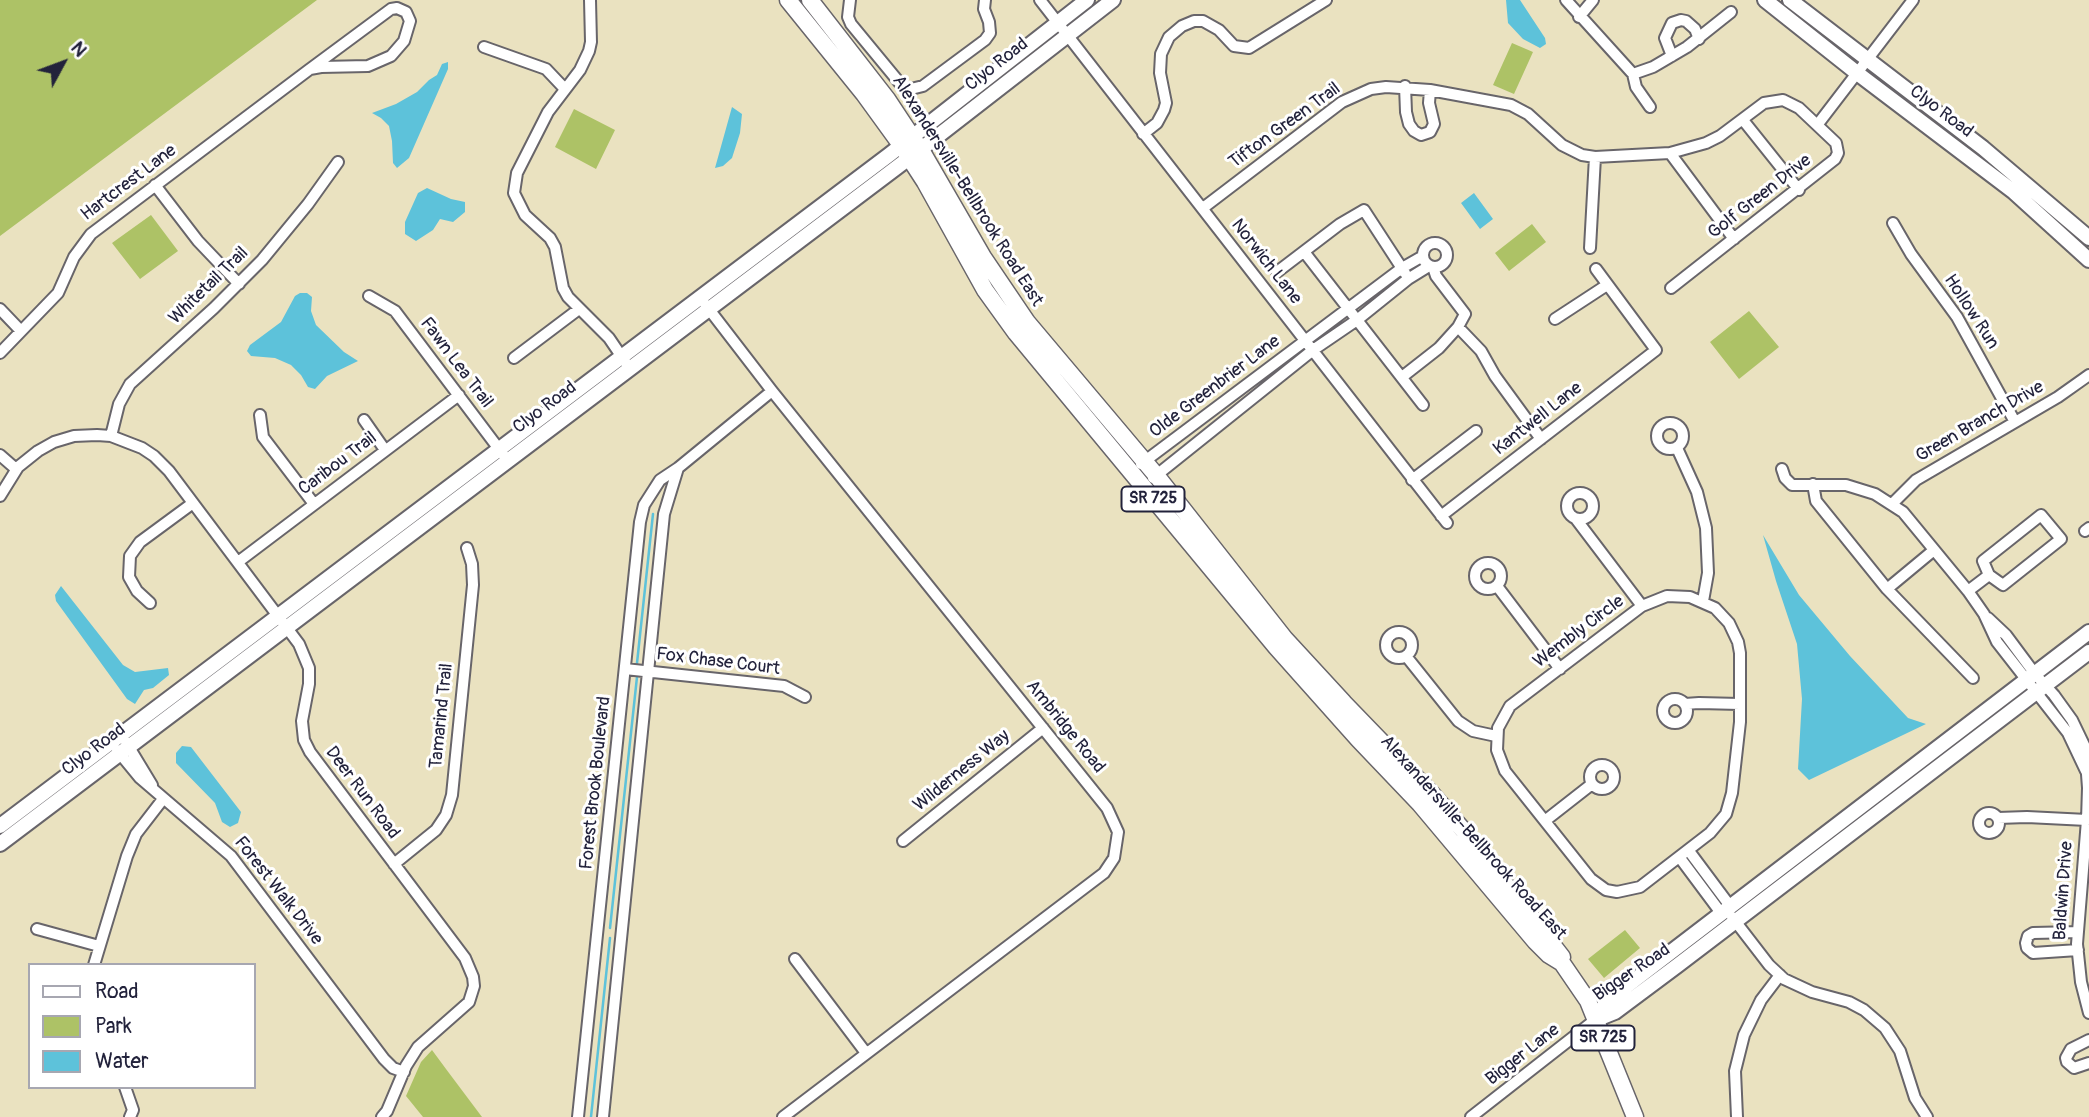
<!DOCTYPE html>
<style>
body{margin:0}
#map{position:relative;width:2089px;height:1117px;overflow:hidden;background:#eae2c0;font-family:Pangolin,sans-serif}
canvas{display:block}
.legend{position:absolute;left:28px;top:963px;width:228px;height:126px;box-sizing:border-box;background:#fff;border:2px solid #a7a7b1;margin:0;padding:9px 12px;list-style:none;font-size:21px;color:#22223b}
.legend li{display:flex;align-items:center;gap:14px;height:35px}
.legend b{width:35px;border:2px solid #a7a7b1}
.north{position:absolute;left:28px;top:28px;width:70px;height:70px;-webkit-text-stroke:5px #fff;paint-order:stroke;rotate:49deg;font-size:19px;font-weight:700;line-height:28px;text-align:center;color:#22223b}
.north::after{content:'';display:block;margin:auto;width:24px;height:32px;background:#22223b;clip-path:polygon(50% 0,100% 100%,50% 72%,0 100%)}
</style>
<div id="map">
<canvas width="2089" height="1117"></canvas>
<ul class="legend">
<li><b style="height:9px;background:#fff"></b>Road</li>
<li><b style="height:19px;background:#adc266"></b>Park</li>
<li><b style="height:19px;background:#5dc2da"></b>Water</li>
</ul>
<div class="north">N</div>
</div>
<script>
const ctx = document.querySelector('canvas').getContext('2d');
ctx.lineJoin = 'round';
function paint(path, color) { ctx.fillStyle = color; ctx.fill(path, 'evenodd'); }
const toPath = rows => new Path2D(rows.map(r => 'M' + r).join(''));
function trace(path, color, width, dash) { ctx.strokeStyle = color; ctx.lineWidth = width; ctx.lineCap = dash ? 'butt' : 'round'; ctx.setLineDash(dash || []); ctx.stroke(path); }
function drawText(font, color, halo, rows, align = 'center') {
  ctx.font = font + ' Pangolin,sans-serif'; ctx.lineWidth = 6; ctx.setLineDash([]); ctx.textBaseline = 'middle'; ctx.strokeStyle = halo; ctx.fillStyle = color; for (const [text, x, y, turn = 0] of rows) {
    ctx.save(); ctx.translate(x, y); ctx.rotate((+turn || 0) * Math.PI / 180); ctx.textAlign = isNaN(turn) ? turn : align; if (halo) ctx.strokeText(text, 0, 0); ctx.fillText(text, 0, 0); ctx.restore();
  }
}
paint(toPath([
 [0,0,317,0,0,236],
 [1512,43,1533,52,1514,94,1493,85],
 [574,109,615,130,596,169,555,147],
 [151,215,178,251,140,279,112,243],
 [1532,224,1546,242,1509,271,1495,253],
 [1749,311,1779,347,1739,379,1710,342],
 [1625,930,1640,948,1604,978,1588,959],
 [432,1050,446,1069,482,1117,423,1117,406,1096,421,1062]
]), '#adc266');
paint(toPath([
 [1506,0,1520,0,1545,38,1546,44,1540,48,1523,39,1508,23],
 [448,62,448,69,409,158,397,168,393,163,392,141,389,126,381,118,372,113,396,104,417,92,429,80,437,75,442,64],
 [732,107,742,114,740,133,732,158,723,166,715,168],
 [427,188,451,199,465,202,465,212,453,222,440,219,433,230,416,241,405,234,405,222,418,193],
 [1474,193,1493,219,1480,229,1461,203],
 [300,293,307,293,312,297,311,311,316,325,344,352,358,361,327,376,315,389,308,387,301,375,291,365,275,358,251,356,247,351,250,345,281,322,295,296],
 [1763,535,1799,595,1850,656,1908,718,1926,724,1809,780,1798,769,1802,699,1797,644,1776,581],
 [61,586,123,665,135,672,168,668,169,675,153,688,144,690,135,704,127,699,56,601,55,595],
 [182,746,191,747,241,812,238,823,230,827,222,822,215,803,176,763,176,753]
]), '#5dc2da');
trace(toPath([
 [637,663,653,514],
 [610,928,637,677],
 [591,1117,610,938]
]), '#5dc2da', 2.5);
const street = toPath([
 [590,0,591,42,589,51,580,70,548,112,517,173,514,193,525,215,550,238,555,247,563,288,568,297,609,338,626,363],
 [850,0,848,17,851,24,903,87,911,89,923,86,985,40,990,33,989,22,984,9,985,0],
 [1040,0,1447,523],
 [1566,0,1633,74,1653,67,1687,47,1731,12],
 [397,8,406,12,410,21,404,41,391,56,368,66,321,67,310,69,391,9,397,8],
 [1579,17,1593,0],
 [484,47,546,69,564,88],
 [1672,56,1665,38,1672,23,1681,20,1686,21,1695,29,1699,39],
 [1633,74,1636,87,1650,107],
 [1405,86,1406,112,1409,124,1414,131,1421,135,1430,132,1434,124,1429,103,1430,90],
 [1743,120,1799,190],
 [1818,124,1913,0],
 [1143,134,1157,123,1164,110,1166,103,1160,73,1161,54,1169,37,1182,26,1194,21,1203,21,1219,30,1234,46,1249,48,1326,0],
 [1670,153,1734,239],
 [155,185,198,241,239,284],
 [1203,208,1342,102,1371,89,1386,87,1430,90,1511,105,1528,114,1562,145,1582,155,1595,157,1670,153,1706,143,1720,136,1764,103,1783,100,1799,108,1836,143,1838,153,1835,159,1671,288],
 [1893,223,1911,254,1957,317,2015,422],
 '1423 255a12 12 0 1 1 24 0a12 12 0 1 1-24 0Z',
 [1590,248,1595,157],
 [1305,253,1423,405],
 [1277,272,1340,224,1364,210,1405,273],
 [369,296,395,311,508,461],
 [705,304,772,391,1107,808,1118,832,1114,858,1104,873,783,1117],
 [0,309,21,331],
 [1555,319,1607,285],
 [1458,327,1481,351,1495,376,1541,439],
 [0,353,58,293,74,257,91,234,310,69],
 [514,358,579,309],
 [1402,377,1439,348,1458,327,1465,314,1436,276,1433,267],
 [260,415,263,437,314,504],
 [364,420,385,450],
 '1657 436a13 13 0 1 1 26 0a13 13 0 1 1-26 0Z',
 [111,436,119,404,130,384,214,308,262,260,308,204,338,162],
 [1677,448,1697,492,1706,528,1708,573,1703,601],
 [0,455,16,469],
 [1141,464,1402,268,1423,256],
 [1782,469,1785,478,1792,485,1846,485,1875,494,1903,512,1968,591,1984,614,1997,642,2068,733,2086,771],
 [1153,478,1313,350,1357,320,1408,279,1429,266],
 [1412,480,1476,431],
 [1813,484,1816,501,1887,589,1973,678],
 '1567 506a13 13 0 1 1 26 0a13 13 0 1 1-26 0Z',
 [0,496,18,467,38,451,54,442,74,436,97,435,111,436,142,448,154,456,169,471,299,644,309,668,309,684,302,721,304,740,310,752,465,958,473,977,474,986,469,1002,418,1047,406,1066,387,1111,382,1117],
 [1892,504,1916,480,2058,397,2089,375],
 [1441,516,1656,350,1596,269],
 [1576,519,1642,606],
 [2085,531,2089,528],
 [238,562,459,395],
 '1475 576a13 13 0 1 1 26 0a13 13 0 1 1-26 0Z',
 [1497,586,1560,669],
 [1887,589,1934,550],
 [1968,591,1989,575,1983,561,2041,515,2061,539,2003,585,1989,575],
 [1667,596,1690,597,1715,608,1729,623,1738,642,1740,653,1740,722,1732,793,1726,814,1710,833,1640,887,1617,892,1606,890,1591,879,1505,771,1497,750,1498,728,1510,706,1642,606,1667,596],
 [150,603,137,591,129,577,130,556,140,542,193,503],
 [1988,618,2006,635,2035,674,2054,695,2072,720,2085,747,2088,788,2087,820,2077,944,2081,982,2089,1013],
 '1386 645a13 13 0 1 1 26 0a13 13 0 1 1-26 0Z',
 [1406,656,1458,721,1473,731,1496,736],
 [625,669,784,686,805,697],
 '1663 711a12 12 0 1 1 24 0a12 12 0 1 1-24 0Z',
 [1685,704,1699,703,1740,704],
 [126,742,152,785],
 [117,750,140,778,231,856,384,1059,393,1068,404,1072],
 '1590 777a12 12 0 1 1 24 0a12 12 0 1 1-24 0Z',
 '1979 823a10 10 0 1 1 20 0a10 10 0 1 1-20 0Z',
 [1998,818,2027,817,2087,820],
 [1546,820,1592,784],
 [903,841,1043,728],
 [1689,851,1730,906],
 [1680,858,1721,913],
 [394,864,436,830,446,815,452,795,473,585,472,564,467,548],
 [1732,917,1769,965,1784,979,1812,992,1849,1002,1864,1010,1885,1028,1900,1051,1915,1098,1927,1117],
 [37,929,99,946],
 [2077,932,2033,933,2028,936,2026,943,2027,948,2033,953,2078,950],
 [795,959,866,1053],
 [94,965,127,856,136,834,163,799],
 [2089,1040,2071,1049,2066,1058,2067,1062,2074,1068,2089,1063],
 [125,1087,133,1110,130,1117],
 [578,1117,640,522,644,505,660,480,678,468,772,391],
 [603,1117,664,514,678,468],
 [1471,1117,1595,1020],
 [1737,1117,1735,1071,1744,1035,1761,1000,1780,975]
]);
const secondary = toPath([
 [1765,0,1857,73,2014,192,2089,260],
 [1790,0,1983,148,2089,238],
 [0,826,889,155,1087,0],
 [0,844,925,146,1113,0],
 [1595,1020,1607,1001,2089,632],
 [1595,1020,1615,1012,1678,965,2089,652]
]);
const primary = toPath([
 [788,0,864,94,901,145,925,182,985,290,1016,333,1276,647,1358,739,1420,804,1535,941,1549,955,1562,963,1588,1001,1635,1117],
 [810,0,887,99,924,155,983,257,1027,322,1156,475,1285,639,1344,703,1431,793,1463,830,1562,957]
]);
trace(street, '#68656a', 14);
trace(secondary, '#68656a', 18);
trace(primary, '#68656a', 19);
trace(street, '#fff', 10);
trace(secondary, '#fff', 14);
trace(primary, '#fff', 16);
for (const [x, y, w] of [
 [1153,499,63],
 [1603,1038,63]
]) { const box = new Path2D(); box.roundRect(x - w / 2, y - 12.5, w, 25, 5); ctx.fillStyle = '#fff'; ctx.fill(box); trace(box, '#22223b', 2); }
drawText('bold 16px', '#22223b', null, [
 ["SR 725",1153,499],
 ["SR 725",1603,1038]
]);
drawText('18px', '#22223b', '#fff', [
 ["Clyo Road",997,65,-38],
 ["Clyo Road",1941,112,37],
 ["Tifton Green Trail",1285,126,-36],
 ["Hartcrest Lane",129,183,-37],
 ["Alexandersville-Bellbrook Road East",967,191,58],
 ["Golf Green Drive",1760,197,-38],
 ["Norwich Lane",1266,262,52],
 ["Whitetail Trail",209,286,-44],
 ["Hollow Run",1971,312,57],
 ["Fawn Lea Trail",456,363,53],
 ["Olde Greenbrier Lane",1215,387,-37],
 ["Clyo Road",545,408,-37],
 ["Kantwell Lane",1538,419,-38],
 ["Green Branch Drive",1980,422,-30],
 ["Caribou Trail",338,464,-37],
 ["Wembly Circle",1579,632,-37],
 ["Fox Chase Court",718,662,7],
 ["Tamarind Trail",442,716,-84],
 ["Ambridge Road",1065,727,51],
 ["Clyo Road",94,750,-37],
 ["Wilderness Way",962,771,-39],
 ["Forest Brook Boulevard",596,783,-84],
 ["Deer Run Road",362,793,53],
 ["Alexandersville-Bellbrook Road East",1473,838,48],
 ["Forest Walk Drive",278,891,52],
 ["Baldwin Drive",2064,891,-86],
 ["Bigger Road",1632,973,-34],
 ["Bigger Lane",1523,1055,-38]
]);
</script>
